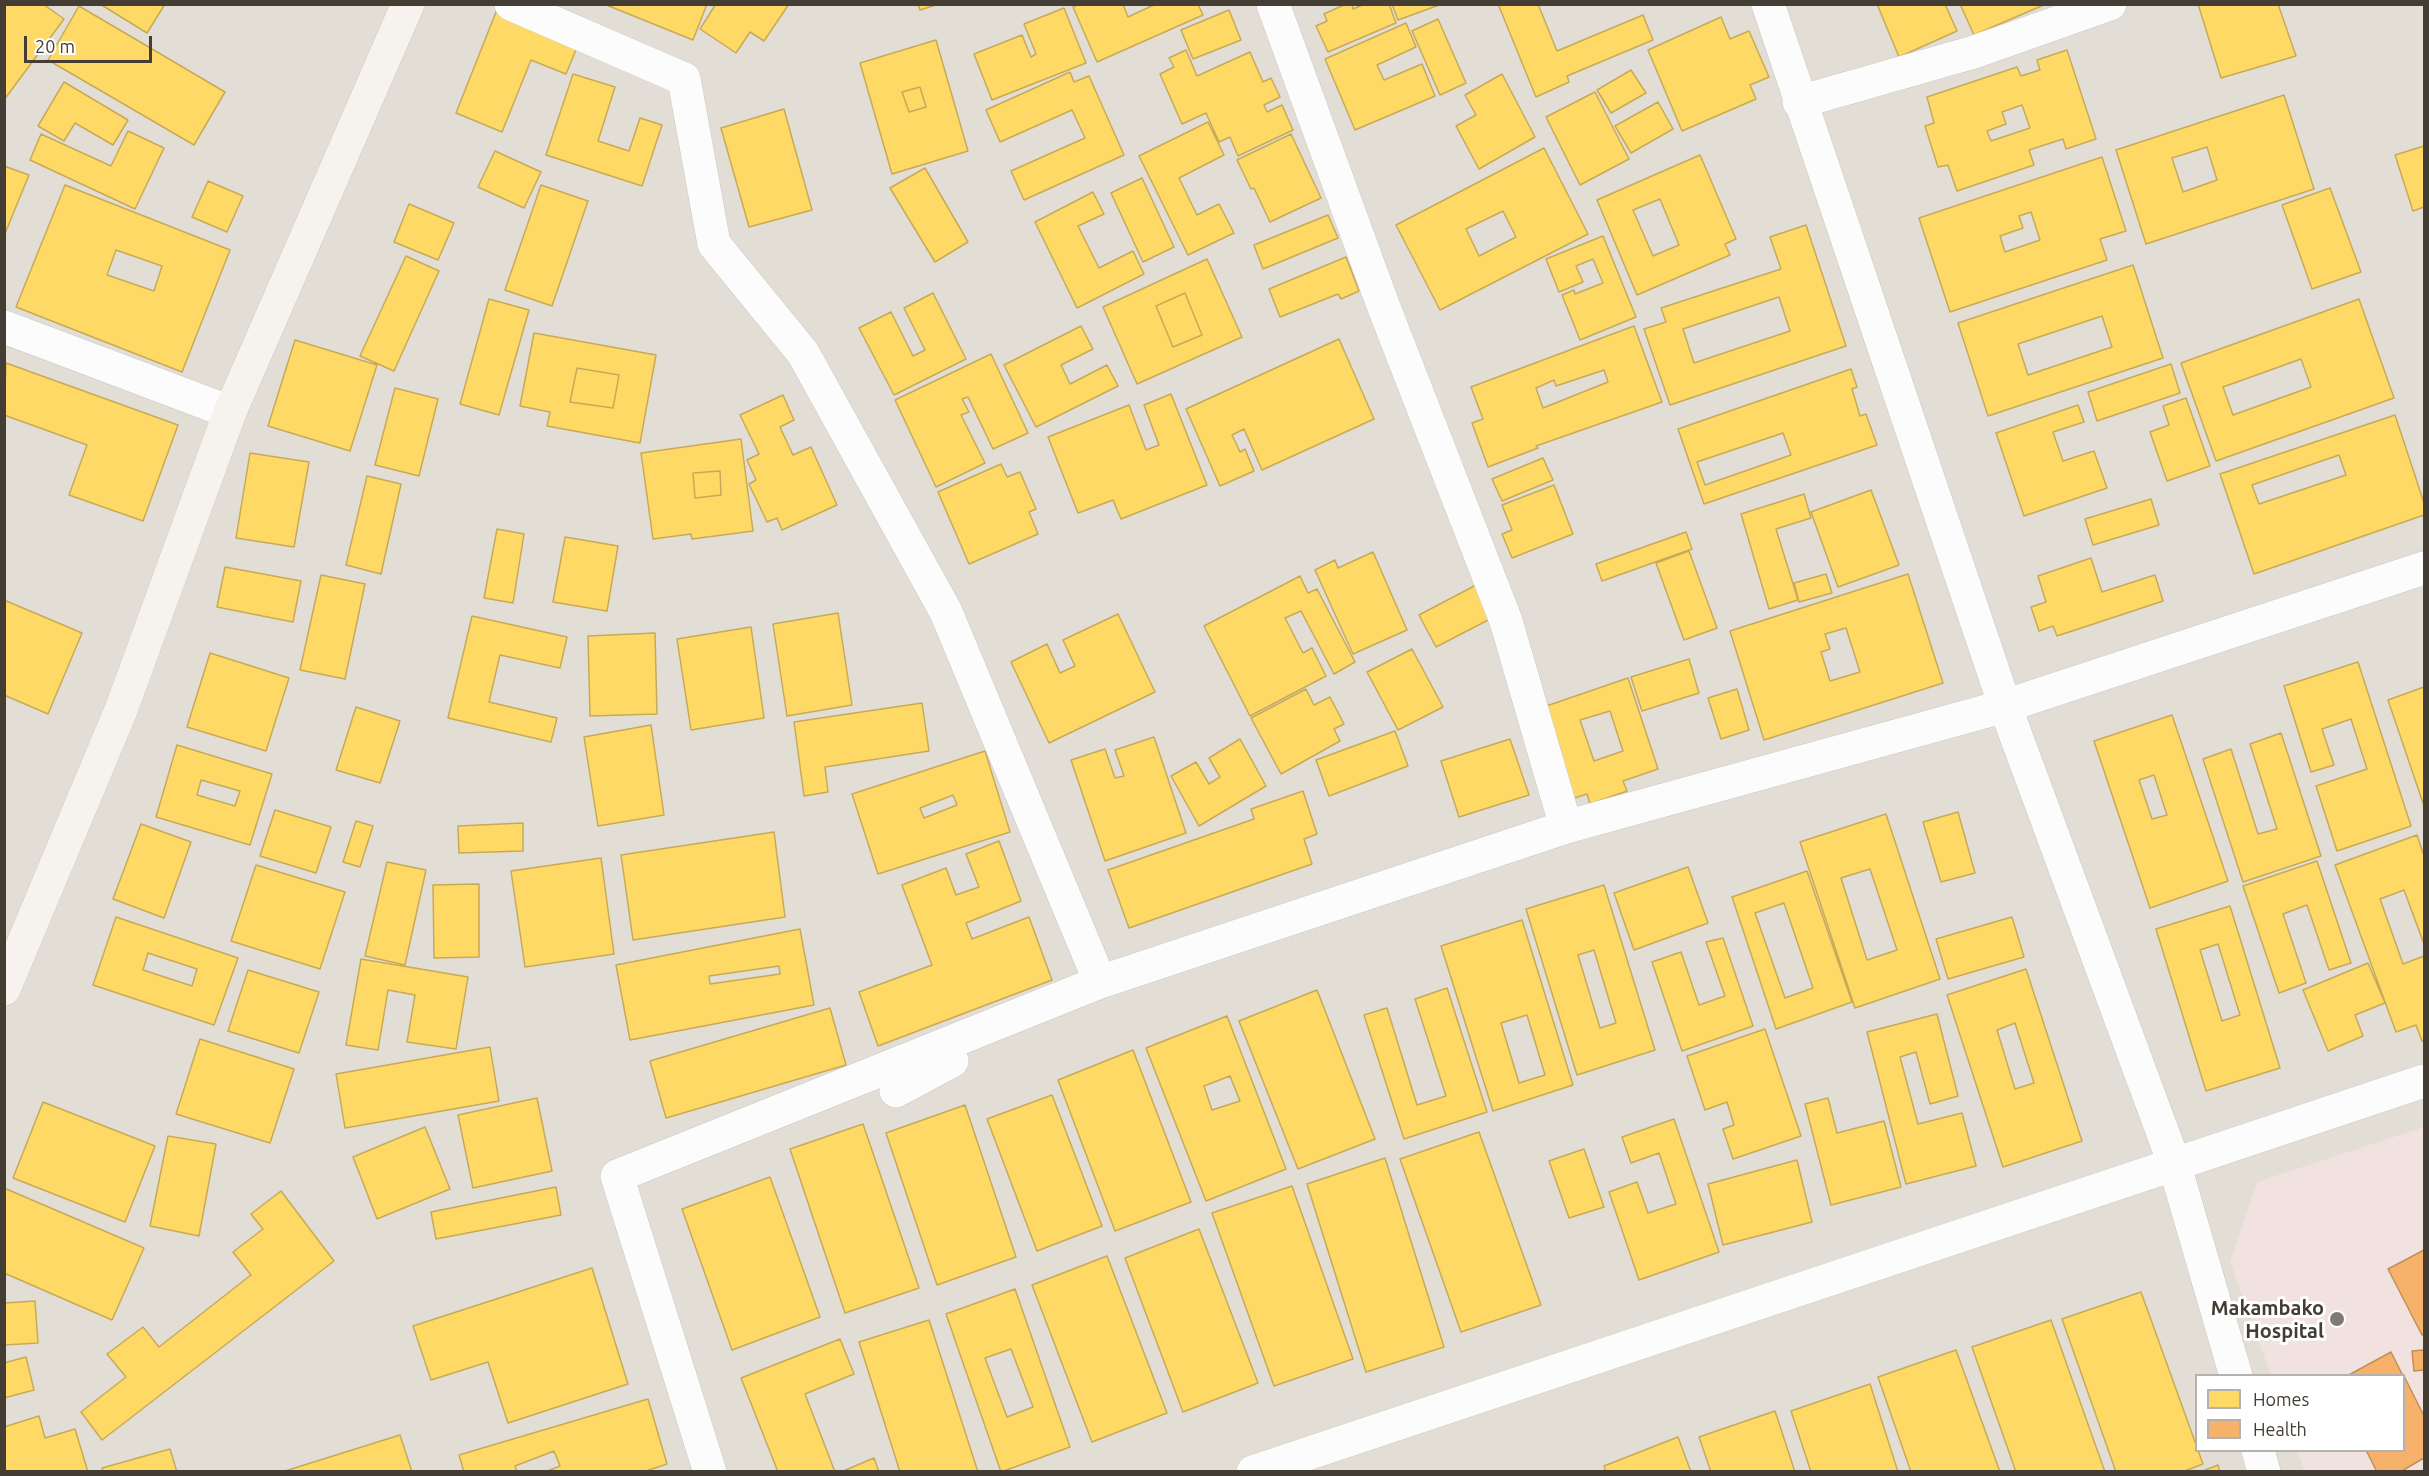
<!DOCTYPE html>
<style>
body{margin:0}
#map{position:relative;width:2429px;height:1476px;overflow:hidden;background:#eeece8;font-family:Ubuntu,sans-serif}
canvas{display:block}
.frame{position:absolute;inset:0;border:6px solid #443d34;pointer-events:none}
.legend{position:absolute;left:2195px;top:1374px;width:210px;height:78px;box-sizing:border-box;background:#fff;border:2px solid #b4b1ae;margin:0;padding:8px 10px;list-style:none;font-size:18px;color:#443d34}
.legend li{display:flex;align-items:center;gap:12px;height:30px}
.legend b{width:30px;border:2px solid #b4b1ae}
.scale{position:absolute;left:24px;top:36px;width:128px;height:27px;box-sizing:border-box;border:3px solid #443d34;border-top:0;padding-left:8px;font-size:18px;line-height:21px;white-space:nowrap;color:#443d34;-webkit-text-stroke:4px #fff;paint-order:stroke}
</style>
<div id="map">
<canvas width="2429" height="1476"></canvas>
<div class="frame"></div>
<ul class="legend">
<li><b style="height:16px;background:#ffd966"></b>Homes</li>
<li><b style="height:16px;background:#f6b26b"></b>Health</li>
</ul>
<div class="scale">20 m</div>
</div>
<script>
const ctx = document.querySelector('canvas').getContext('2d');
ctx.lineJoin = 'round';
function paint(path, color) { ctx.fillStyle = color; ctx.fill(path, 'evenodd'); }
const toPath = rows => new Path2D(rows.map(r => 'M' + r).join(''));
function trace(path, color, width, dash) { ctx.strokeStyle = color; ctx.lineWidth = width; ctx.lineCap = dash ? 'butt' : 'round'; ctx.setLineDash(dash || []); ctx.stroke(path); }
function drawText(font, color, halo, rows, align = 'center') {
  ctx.font = font + ' Ubuntu,sans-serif'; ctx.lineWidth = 6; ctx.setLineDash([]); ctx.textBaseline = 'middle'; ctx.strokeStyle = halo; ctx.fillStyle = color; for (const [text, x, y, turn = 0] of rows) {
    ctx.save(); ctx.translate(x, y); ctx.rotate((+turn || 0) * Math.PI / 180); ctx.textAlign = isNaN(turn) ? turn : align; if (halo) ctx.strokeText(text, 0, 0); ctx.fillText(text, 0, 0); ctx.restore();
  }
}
paint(toPath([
 [5,5,2424,5,2424,1471,5,1472],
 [2196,1376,2404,1376,2404,1450,2196,1450]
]), '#e3ded5');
paint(toPath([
 [2424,1127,2424,1471,2305,1471,2297,1451,2404,1450,2404,1376,2271,1375,2230,1262,2257,1182]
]), '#f1e2df');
const homes = toPath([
 [4,4,43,4,64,19,4,100,4,4],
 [100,4,165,4,147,33,100,4],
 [604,4,707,4,693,40,604,4],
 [716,4,789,4,764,41,750,32,736,53,700,29,716,4],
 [918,4,939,4,920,10,918,4],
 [1079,4,1123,4,1128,17,1156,4,1198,4,1203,15,1097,62,1073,7,1079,4],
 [1346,4,1352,4,1353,9,1365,4,1389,4,1396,23,1328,52,1316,26,1327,21,1324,14,1346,4],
 [1392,4,1442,4,1398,20,1392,4],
 [1498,4,1538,4,1557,51,1643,15,1653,40,1567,76,1569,82,1536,97,1498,4],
 [1877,4,1945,4,1957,31,1899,57,1877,4],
 [1960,4,2046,4,1974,35,1960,4],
 [2198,4,2278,4,2296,56,2221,78,2198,4],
 [79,6,225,92,194,145,48,60,79,6],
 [1064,8,1086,63,992,100,974,54,1022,35,1031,57,1036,54,1024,24,1064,8],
 [1229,10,1241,40,1193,59,1181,30,1229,10],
 [496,12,578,45,566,74,531,60,502,132,456,113,496,12],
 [1721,17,1730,39,1749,31,1769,77,1750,85,1756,99,1682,131,1648,50,1721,17],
 [1438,19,1466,83,1440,95,1412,31,1438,19],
 [1406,23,1416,47,1377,65,1384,80,1422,64,1435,96,1355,130,1325,59,1406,23],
 [936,40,968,151,892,174,860,63,936,40],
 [920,87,926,107,909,112,902,92,920,87],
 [1186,50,1197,76,1250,52,1263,82,1271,78,1280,97,1264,105,1267,112,1282,105,1293,130,1238,156,1230,137,1219,142,1206,113,1182,124,1160,74,1174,67,1169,58,1186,50],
 [2067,50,2096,139,2066,149,2063,139,2029,150,2034,165,1957,191,1948,165,1938,167,1925,126,1934,123,1927,97,2017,67,2021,76,2040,70,2037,60,2067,50],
 [2022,105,2030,128,1991,141,1987,131,2006,124,2002,112,2022,105],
 [1631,70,1646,93,1611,113,1597,90,1631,70],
 [1070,72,1074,82,1089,76,1124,155,1024,200,1011,171,1085,138,1072,110,1000,142,986,110,1070,72],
 [573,74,615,87,598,141,629,151,640,118,662,125,642,186,546,155,573,74],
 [1502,74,1535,137,1479,169,1456,126,1476,115,1465,95,1502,74],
 [64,82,128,120,113,145,75,123,64,141,38,126,64,82],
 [920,87,926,107,909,112,902,92,920,87],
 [1595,92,1629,159,1580,185,1546,117,1595,92],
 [2284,95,2314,189,2146,244,2116,150,2284,95],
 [2207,147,2217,180,2183,192,2172,158,2207,147],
 [1658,102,1673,129,1631,153,1615,126,1658,102],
 [784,109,812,210,749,227,721,128,784,109],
 [1208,122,1224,155,1179,178,1197,215,1219,204,1234,233,1188,255,1139,156,1208,122],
 [128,131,164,148,135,209,30,160,41,134,111,166,128,131],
 [1291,134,1321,198,1270,222,1254,188,1251,189,1237,160,1291,134],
 [2424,146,2424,207,2413,211,2395,155,2424,146],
 [1544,148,1588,234,1440,310,1396,225,1544,148],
 [1503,211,1516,237,1479,256,1466,229,1503,211],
 [495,151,541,172,524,208,478,187,495,151],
 [1700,155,1736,239,1725,244,1730,255,1637,295,1597,200,1700,155],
 [1660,199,1679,245,1653,256,1633,210,1660,199],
 [2102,157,2126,231,2100,239,2107,260,1950,312,1919,218,2102,157],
 [2031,212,2040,240,2005,252,2000,236,2023,228,2019,216,2031,212],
 [4,166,29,175,4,236,4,166],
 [925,168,968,242,935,262,890,188,925,168],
 [1142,178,1174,247,1143,262,1111,193,1142,178],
 [208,181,243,196,227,232,192,217,208,181],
 [65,185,230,250,182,372,16,307,65,185],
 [116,250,162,266,154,291,107,275,116,250],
 [541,185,588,201,552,306,505,290,541,185],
 [2330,188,2361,272,2312,289,2282,205,2330,188],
 [1093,192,1104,214,1078,226,1099,268,1133,251,1144,274,1077,308,1035,222,1093,192],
 [409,204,454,223,438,260,394,242,409,204],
 [1328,215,1338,238,1263,269,1254,245,1328,215],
 [1806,225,1846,346,1670,405,1644,329,1666,322,1661,308,1781,269,1770,237,1806,225],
 [1779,297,1790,331,1694,363,1683,329,1779,297],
 [1603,236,1636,317,1580,340,1562,295,1574,290,1575,294,1603,283,1593,259,1576,266,1583,282,1559,292,1546,259,1603,236],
 [406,256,439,271,394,371,360,356,406,256],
 [1346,257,1359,291,1341,299,1338,294,1280,317,1269,289,1346,257],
 [1207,259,1242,337,1137,384,1103,307,1207,259],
 [1185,293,1202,335,1173,347,1156,306,1185,293],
 [2133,265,2163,358,1988,416,1958,323,2133,265],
 [2102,316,2112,347,2028,375,2018,344,2102,316],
 [933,293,966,359,894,395,859,328,891,312,913,356,925,350,904,308,933,293],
 [1185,293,1202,335,1173,347,1156,306,1185,293],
 [489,299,529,310,499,415,460,404,489,299],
 [2359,299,2394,398,2216,461,2181,363,2359,299],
 [2301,359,2311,387,2233,415,2223,387,2301,359],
 [1081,326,1093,349,1061,365,1070,384,1107,365,1118,386,1036,427,1004,365,1081,326],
 [1634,326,1662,402,1536,446,1538,448,1488,467,1472,423,1483,419,1471,387,1634,326],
 [1604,370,1608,382,1543,408,1536,388,1554,380,1556,386,1604,370],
 [534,333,656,355,640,443,547,426,550,412,520,406,534,333],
 [577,368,619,375,613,408,570,402,577,368],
 [1339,339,1374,419,1262,470,1244,429,1232,435,1240,452,1245,449,1254,471,1220,486,1186,409,1339,339],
 [295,340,377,365,350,451,268,426,295,340],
 [991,354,1028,433,993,449,968,397,962,399,969,412,961,415,985,463,936,487,895,400,991,354],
 [6,363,178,425,143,521,69,495,87,445,4,415,6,363],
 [2171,364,2180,393,2097,421,2088,392,2171,364],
 [577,368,619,375,613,408,570,402,577,368],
 [1851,369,1857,387,1852,389,1860,416,1866,414,1877,445,1704,504,1678,429,1851,369],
 [1783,433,1791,455,1705,485,1697,462,1783,433],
 [395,388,438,399,419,476,375,465,395,388],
 [1171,394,1207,485,1121,519,1113,500,1078,513,1048,437,1129,405,1146,450,1159,445,1144,405,1171,394],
 [783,395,794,420,780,427,793,455,811,447,837,505,782,530,777,518,767,522,749,484,756,480,747,460,759,454,740,415,783,395],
 [2186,398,2210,466,2167,481,2150,432,2169,425,2163,406,2186,398],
 [2078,405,2084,422,2053,432,2063,461,2094,451,2107,488,2024,516,1996,433,2078,405],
 [2395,415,2424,503,2424,515,2254,574,2220,474,2395,415],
 [2339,455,2346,475,2259,504,2252,485,2339,455],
 [741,439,753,531,692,539,691,534,653,539,641,453,741,439],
 [720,471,721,495,695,498,693,473,720,471],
 [250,453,309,462,294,547,236,538,250,453],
 [1543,458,1553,480,1502,501,1492,479,1543,458],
 [1001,464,1007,477,1020,472,1036,509,1029,512,1038,534,969,564,938,492,1001,464],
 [720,471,721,495,695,498,693,473,720,471],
 [367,476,401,484,381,574,346,565,367,476],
 [1554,485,1573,534,1512,558,1502,534,1512,530,1502,505,1554,485],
 [1871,490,1899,565,1838,587,1811,512,1871,490],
 [1804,494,1811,518,1776,529,1798,600,1769,609,1741,514,1804,494],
 [2151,499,2159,525,2093,545,2085,519,2151,499],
 [497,529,524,534,513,603,484,598,497,529],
 [1686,532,1692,549,1602,581,1596,564,1686,532],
 [565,537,618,546,607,611,553,602,565,537],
 [1689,551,1717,628,1684,640,1656,563,1689,551],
 [1373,552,1407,630,1353,654,1315,570,1335,560,1338,568,1373,552],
 [2091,558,2102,592,2155,575,2163,601,2057,636,2053,626,2039,631,2031,607,2046,602,2038,576,2091,558],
 [225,567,301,581,293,622,217,607,225,567],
 [1826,574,1832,593,1799,602,1794,583,1826,574],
 [1908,574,1943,683,1764,740,1730,631,1908,574],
 [1846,628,1860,672,1830,681,1821,652,1830,649,1825,634,1846,628],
 [321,575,365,584,345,679,300,670,321,575],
 [1300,576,1308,593,1317,589,1355,662,1334,674,1301,611,1285,618,1303,653,1312,648,1326,676,1250,716,1204,626,1300,576],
 [1478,584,1494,617,1436,647,1419,615,1478,584],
 [4,600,82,633,48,714,4,695,4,600],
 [838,613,852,705,787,716,773,624,838,613],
 [1118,614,1155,692,1049,743,1011,662,1047,644,1060,673,1075,666,1063,640,1118,614],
 [472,616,567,637,560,668,500,655,489,702,557,718,551,742,448,718,472,616],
 [751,627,764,718,691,730,677,639,751,627],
 [655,633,657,714,590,716,588,636,655,633],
 [1412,649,1443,707,1398,730,1367,672,1412,649],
 [210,653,289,678,266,751,187,727,210,653],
 [1689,659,1699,693,1642,711,1631,677,1689,659],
 [2358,662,2411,826,2337,851,2316,786,2367,769,2351,719,2322,729,2334,765,2311,772,2284,686,2358,662],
 [1628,678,1658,769,1623,781,1627,791,1590,804,1587,794,1553,805,1523,714,1628,678],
 [1610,711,1623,751,1594,761,1580,720,1610,711],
 [2424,687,2424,806,2388,700,2424,687],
 [1306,689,1314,705,1330,697,1344,724,1334,729,1340,741,1281,774,1251,718,1306,689],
 [1737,689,1749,730,1721,739,1708,698,1737,689],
 [922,703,929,751,825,767,828,792,804,796,794,722,922,703],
 [356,707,400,721,380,783,336,770,356,707],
 [2172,715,2228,881,2150,908,2094,741,2172,715],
 [2154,775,2167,815,2152,819,2139,780,2154,775],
 [651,725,664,815,598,826,584,737,651,725],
 [1395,731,1408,766,1329,796,1316,760,1395,731],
 [2281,733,2321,856,2243,882,2203,759,2231,749,2258,834,2277,829,2250,744,2281,733],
 [1154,737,1186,833,1105,861,1071,760,1105,749,1115,778,1124,776,1115,750,1154,737],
 [1240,739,1266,786,1199,826,1171,776,1196,762,1209,784,1220,777,1209,758,1240,739],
 [1510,739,1529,795,1459,817,1441,761,1510,739],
 [177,745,272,774,250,845,156,817,177,745],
 [201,780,240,791,235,806,197,795,201,780],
 [985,751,1010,832,878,874,852,794,985,751],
 [953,795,957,805,924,818,920,808,953,795],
 [1303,791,1317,834,1304,839,1312,864,1129,928,1108,870,1254,819,1251,809,1303,791],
 [275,810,331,827,316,873,260,856,275,810],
 [1958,812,1975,873,1941,882,1923,822,1958,812],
 [1886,814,1940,979,1855,1008,1800,842,1886,814],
 [1870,869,1897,950,1867,960,1841,878,1870,869],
 [356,821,373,826,360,867,343,862,356,821],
 [523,823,523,851,459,853,458,826,523,823],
 [141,824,191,842,164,918,113,899,141,824],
 [774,832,785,917,633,940,621,855,774,832],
 [2417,835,2424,856,2424,944,2404,890,2380,899,2403,964,2424,956,2424,1040,2422,1041,2416,1025,2396,1032,2335,865,2417,835],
 [999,841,1021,901,966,923,972,939,1029,917,1052,980,878,1046,859,992,932,965,902,885,946,868,956,895,979,887,966,854,999,841],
 [601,858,614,954,525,967,511,871,601,858],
 [2317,861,2351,963,2329,970,2307,905,2283,914,2306,983,2279,993,2243,886,2317,861],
 [387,862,426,870,405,965,365,956,387,862],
 [256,865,345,892,320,969,231,941,256,865],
 [1688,867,1708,923,1634,950,1614,893,1688,867],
 [1807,871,1852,1002,1776,1029,1732,897,1807,871],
 [1784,903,1813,988,1785,998,1755,913,1784,903],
 [479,884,479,957,434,958,433,885,479,884],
 [1604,885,1655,1050,1577,1075,1526,909,1604,885],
 [1594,950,1616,1023,1600,1028,1578,955,1594,950],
 [2230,906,2280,1068,2206,1091,2156,929,2230,906],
 [2218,944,2240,1015,2222,1021,2200,950,2218,944],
 [116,917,238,958,214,1025,93,985,116,917],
 [148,953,197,969,192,986,143,970,148,953],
 [2012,917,2024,957,1948,979,1936,939,2012,917],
 [1522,920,1573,1085,1493,1111,1441,946,1522,920],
 [1527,1015,1545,1075,1519,1083,1501,1023,1527,1015],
 [800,929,814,1005,630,1040,616,965,800,929],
 [779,966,780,974,710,984,709,976,779,966],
 [1723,938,1753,1026,1682,1051,1652,962,1681,952,1699,1005,1725,996,1706,942,1723,938],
 [361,959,468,977,456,1049,407,1042,415,995,388,990,378,1050,346,1045,361,959],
 [2368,963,2385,1003,2355,1015,2363,1036,2328,1051,2303,990,2368,963],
 [2026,969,2082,1141,2003,1167,1947,995,2026,969],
 [2015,1023,2034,1083,2015,1089,1997,1030,2015,1023],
 [248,970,319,992,299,1053,228,1031,248,970],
 [1447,988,1487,1112,1404,1139,1364,1015,1387,1008,1417,1105,1446,1096,1415,999,1447,988],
 [1317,990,1375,1139,1298,1169,1239,1021,1317,990],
 [830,1008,846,1065,666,1118,650,1061,830,1008],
 [1937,1014,1958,1096,1930,1104,1916,1052,1900,1057,1918,1124,1962,1113,1976,1166,1906,1184,1867,1032,1937,1014],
 [1227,1016,1286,1169,1206,1201,1146,1048,1227,1016],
 [1230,1076,1240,1101,1212,1110,1204,1086,1230,1076],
 [1765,1029,1801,1136,1733,1159,1723,1129,1734,1125,1727,1102,1705,1110,1687,1056,1765,1029],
 [200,1039,294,1069,270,1143,176,1114,200,1039],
 [490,1047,499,1101,345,1128,336,1074,490,1047],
 [1133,1050,1191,1202,1115,1231,1058,1080,1133,1050],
 [1052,1095,1102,1226,1037,1251,987,1119,1052,1095],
 [537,1098,552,1171,473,1188,458,1115,537,1098],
 [1828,1098,1837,1133,1884,1121,1901,1187,1831,1205,1805,1104,1828,1098],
 [43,1102,155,1146,125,1222,13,1178,43,1102],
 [965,1105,1016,1257,937,1285,886,1133,965,1105],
 [1674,1119,1719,1252,1639,1280,1609,1192,1637,1182,1648,1213,1676,1204,1659,1153,1631,1163,1622,1137,1674,1119],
 [863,1124,919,1288,845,1313,790,1149,863,1124],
 [425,1127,450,1189,377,1219,353,1157,425,1127],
 [1479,1132,1541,1305,1461,1332,1400,1159,1479,1132],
 [168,1136,216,1144,199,1236,150,1226,168,1136],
 [1584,1149,1604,1207,1569,1218,1549,1161,1584,1149],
 [1385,1158,1444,1347,1366,1372,1307,1184,1385,1158],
 [1797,1160,1812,1222,1723,1245,1708,1184,1797,1160],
 [770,1177,820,1317,732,1350,682,1209,770,1177],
 [1292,1186,1353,1359,1274,1386,1212,1213,1292,1186],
 [556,1187,561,1215,436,1239,431,1212,556,1187],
 [4,1188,144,1248,112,1320,4,1273,4,1188],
 [281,1191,334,1261,102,1440,81,1412,126,1377,107,1354,143,1327,159,1347,251,1275,233,1252,263,1229,251,1214,281,1191],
 [1199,1229,1258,1383,1183,1412,1125,1258,1199,1229],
 [1107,1256,1167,1413,1092,1442,1032,1285,1107,1256],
 [592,1268,628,1384,508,1423,488,1362,431,1380,413,1326,592,1268],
 [1015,1289,1070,1447,1001,1472,946,1314,1015,1289],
 [1011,1349,1033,1407,1007,1417,985,1358,1011,1349],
 [2141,1292,2203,1464,2182,1472,2116,1472,2062,1319,2141,1292],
 [35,1301,38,1343,4,1345,4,1303,35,1301],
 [929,1320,978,1472,900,1472,859,1342,929,1320],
 [2051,1320,2105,1472,2016,1472,1972,1347,2051,1320],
 [840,1339,854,1374,805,1394,835,1472,778,1472,741,1378,840,1339],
 [1956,1350,2000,1472,1911,1472,1878,1377,1956,1350],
 [26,1357,34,1390,4,1398,4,1363,26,1357],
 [1870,1384,1898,1472,1811,1472,1791,1411,1870,1384],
 [648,1399,667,1464,643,1472,545,1472,560,1466,554,1451,515,1466,517,1472,464,1472,459,1455,648,1399],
 [1775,1411,1795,1472,1711,1472,1699,1437,1775,1411],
 [39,1416,45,1438,75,1429,88,1472,4,1472,4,1427,39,1416],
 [400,1435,412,1472,285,1472,285,1471,400,1435],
 [1678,1437,1691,1472,1606,1472,1604,1466,1678,1437],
 [170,1449,177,1472,103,1472,102,1468,170,1449],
 [874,1458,879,1472,841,1472,874,1458],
 [2218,1465,2220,1472,2200,1472,2218,1465]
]);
paint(homes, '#ffd966');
trace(homes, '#c7aa57', 1.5);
const health = toPath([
 [2424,1250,2424,1334,2422,1335,2388,1269,2424,1250],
 [2424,1350,2424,1370,2414,1371,2412,1351,2424,1350],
 [2391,1352,2403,1376,2347,1376,2391,1352],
 [2404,1376,2424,1416,2424,1458,2400,1472,2377,1472,2366,1450,2404,1450,2404,1376]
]);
paint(health, '#f6b26b');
trace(health, '#c18f5a', 1.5);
const street = toPath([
 [511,4,684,79,714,244,803,353,946,612,1100,982],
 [1273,4,1383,305,1506,621,1566,827],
 [1768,4,2005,706,2174,1163,2236,1376],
 [1799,102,1974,52,2110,4],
 [4,327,230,412],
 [896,1091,952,1061],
 [2258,1450,2264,1472],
 [710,1472,617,1176,1100,982,1566,827,2005,706,2424,568],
 [1253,1472,2424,1081]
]);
const secondary = toPath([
 [4,989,121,710,230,412,408,4]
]);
trace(street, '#cbc8c4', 34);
trace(secondary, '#cec9bf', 34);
trace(street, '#fcfcfc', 33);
trace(secondary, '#f6f3ee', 33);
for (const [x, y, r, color] of [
 [2337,1319,8,"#807a73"]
]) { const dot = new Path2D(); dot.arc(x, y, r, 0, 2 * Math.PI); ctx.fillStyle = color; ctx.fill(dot); trace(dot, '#fff', 2); }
drawText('bold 20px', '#443d34', '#fff', [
 ["Makambako",2324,1308],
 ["Hospital",2324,1331]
], 'right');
</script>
